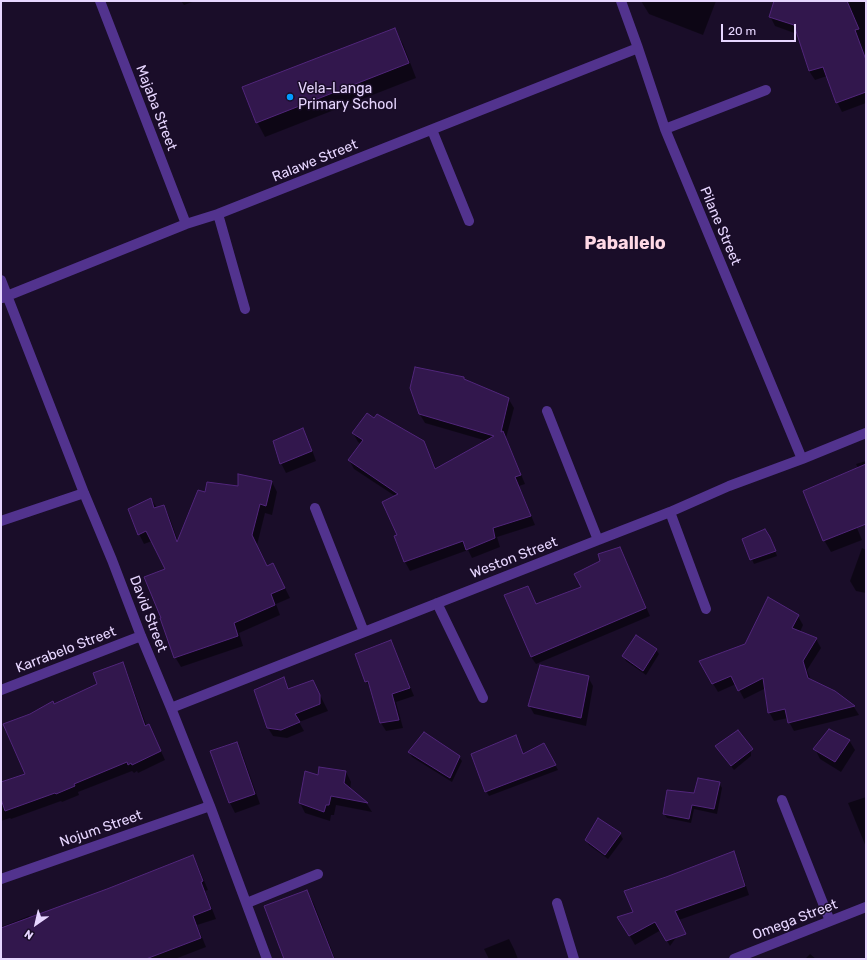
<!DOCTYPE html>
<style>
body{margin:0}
#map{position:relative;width:867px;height:960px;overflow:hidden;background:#1a0d29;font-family:Rubik,sans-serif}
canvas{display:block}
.frame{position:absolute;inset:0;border:2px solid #e7d6ff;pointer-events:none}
.north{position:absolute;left:16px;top:904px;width:40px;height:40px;-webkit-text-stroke:3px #1a0d29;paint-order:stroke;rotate:214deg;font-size:11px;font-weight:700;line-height:16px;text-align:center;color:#e7d6ff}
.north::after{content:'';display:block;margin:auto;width:14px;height:18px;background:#e7d6ff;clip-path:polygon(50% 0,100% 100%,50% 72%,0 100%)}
.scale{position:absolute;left:721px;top:24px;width:75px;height:18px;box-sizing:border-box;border:2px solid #e7d6ff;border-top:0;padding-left:5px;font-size:12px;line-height:14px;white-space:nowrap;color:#e7d6ff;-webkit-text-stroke:3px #1a0d29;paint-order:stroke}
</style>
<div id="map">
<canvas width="867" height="960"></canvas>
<div class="frame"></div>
<div class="north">N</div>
<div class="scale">20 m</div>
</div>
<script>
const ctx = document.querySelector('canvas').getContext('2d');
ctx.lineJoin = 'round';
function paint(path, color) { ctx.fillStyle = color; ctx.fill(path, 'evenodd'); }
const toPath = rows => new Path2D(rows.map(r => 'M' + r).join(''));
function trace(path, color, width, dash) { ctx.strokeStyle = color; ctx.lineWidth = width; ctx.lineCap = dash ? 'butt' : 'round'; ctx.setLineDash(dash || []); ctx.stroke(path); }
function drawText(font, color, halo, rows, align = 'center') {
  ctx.font = font + ' Rubik,sans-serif'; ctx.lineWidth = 3; ctx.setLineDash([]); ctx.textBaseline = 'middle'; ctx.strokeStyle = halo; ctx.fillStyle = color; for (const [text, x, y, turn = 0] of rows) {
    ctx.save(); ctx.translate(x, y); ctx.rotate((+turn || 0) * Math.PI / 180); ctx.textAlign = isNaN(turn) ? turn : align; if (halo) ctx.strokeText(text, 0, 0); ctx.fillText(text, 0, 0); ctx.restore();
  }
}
paint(toPath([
 [181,1,195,1,184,5],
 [641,1,716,1,703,35,649,14],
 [775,1,866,1,866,103,842,112,837,102,827,76,815,80,809,71,797,34,775,26,770,16],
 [394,29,403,44,416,78,265,137,257,122],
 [465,380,508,398,514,408,506,438,525,484,519,486,535,525,497,537,500,547,472,558,468,550,410,571,405,562,396,536,398,535,395,496,354,469,349,460,361,444,358,442,353,433,374,419,423,442,428,451,436,469,487,441,425,423,419,413],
 [302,429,308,439,316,461,286,473,281,463],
 [866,461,866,516,854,521,862,540,831,552,824,540,858,468,856,464],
 [272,482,277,492,272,515,265,513,257,545,267,567,278,574,290,598,276,604,280,615,239,633,243,646,181,667,175,657,166,570,152,541,144,544,139,534,151,499,157,508,164,506,169,516,178,541,206,493],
 [743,540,772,543,777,556,754,564],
 [862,548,866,550,866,593,856,591,850,581],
 [624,556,650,616,536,664,531,657,528,587,536,605,583,588,602,561],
 [798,616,803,625,800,632,816,639,821,648,807,670,811,681,834,692,854,707,859,715,794,731,789,722,788,718,774,721,769,712,766,688,744,699,736,684,718,692,700,662,745,645],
 [390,641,395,650,414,696,396,702,403,728,386,731,381,723,371,690,366,681],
 [656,650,659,654,646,675,626,661,624,656],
 [123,664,127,672,147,727,153,734,165,760,138,773,137,771,134,773,132,771,78,792,79,795,62,802,61,801,11,819,10,818,1,821,1,784,26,774,54,705,98,684],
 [588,677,593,686,586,726,534,714,529,705],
 [283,678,289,689,313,681,328,711,299,722,304,731,287,738,273,736,268,728],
 [849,740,855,750,841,772,820,759,815,749],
 [518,741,524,755,544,745,558,770,489,796,486,791],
 [237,744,242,753,260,804,235,813,230,803,211,751],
 [751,750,751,756,734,770,719,751],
 [409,752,459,757,462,761,452,782,412,757],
 [346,772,351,782,350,789,367,804,372,812,336,805,334,815,331,815,330,821,305,813,300,803],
 [719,783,722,788,717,814,694,809,691,823,667,818,664,814,695,794],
 [866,797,866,847,848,803],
 [620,834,623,839,608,859,589,845,586,840],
 [733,852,738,861,749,895,679,920,683,928,670,946,661,930,635,945,624,926,634,913,666,878],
 [193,857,198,866,208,890,205,891,216,919,197,925,206,947,175,959,1,959,1,927,29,916,30,918],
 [307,891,314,904,335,959,285,959],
 [509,939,514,949,518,959,489,959,484,949],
 [810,954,816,959,805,959]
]), '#0007');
const building = toPath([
 [774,1,847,1,859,29,855,30,866,60,866,92,836,103,823,67,809,71,794,25,769,17,774,1],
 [395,28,409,63,256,123,242,87,395,28],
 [415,367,464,377,464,379,509,398,501,432,503,431,521,475,515,477,531,516,493,528,495,538,466,550,463,541,404,562,394,536,397,535,382,502,398,494,348,460,363,440,352,433,367,413,374,418,377,414,424,441,435,469,494,436,419,414,410,388,415,367],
 [303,428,312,451,280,464,273,441,303,428],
 [866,464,866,524,823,541,803,491,866,464],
 [238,474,272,481,266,506,260,504,252,535,267,566,273,563,285,588,271,594,275,605,234,623,238,636,174,658,160,618,161,618,144,577,165,569,146,531,138,535,128,509,151,498,154,508,164,505,177,542,198,490,205,492,207,482,238,486,238,474],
 [765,529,770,537,776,551,750,560,742,539,765,529],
 [620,547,646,608,531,657,504,595,528,586,536,604,581,587,574,574,600,561,598,554,620,547],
 [768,597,799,615,792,628,817,638,803,661,808,678,835,691,855,706,788,723,785,709,768,713,763,678,738,691,731,676,712,684,699,661,745,644,768,597],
 [636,635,657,649,643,671,622,656,636,635],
 [391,640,410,688,392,694,399,720,380,723,368,681,365,682,355,654,391,640],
 [123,662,145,726,149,724,161,751,132,765,131,763,128,765,127,762,74,784,75,786,56,794,55,793,5,811,1,799,1,782,25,774,3,724,30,714,53,701,54,704,97,684,93,673,123,662],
 [540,665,589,676,581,718,528,706,540,665],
 [284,677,288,689,313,680,320,695,320,704,295,714,300,722,281,730,267,728,254,690,284,677],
 [829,729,850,740,835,762,813,749,829,729],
 [738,730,753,749,731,766,715,746,738,730],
 [424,732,460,756,450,778,408,752,424,732],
 [516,735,523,754,544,743,556,765,485,792,471,754,516,735],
 [237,742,255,794,229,803,210,751,237,742],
 [319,767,346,771,344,783,368,803,331,796,329,805,326,805,324,812,299,803,305,771,318,775,319,767],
 [698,778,720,782,714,809,692,805,689,819,663,814,667,790,694,793,698,778],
 [598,818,621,833,605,855,585,840,598,818],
 [734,851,745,886,675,911,686,934,666,941,655,922,629,936,617,917,633,912,624,891,666,877,734,851],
 [193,855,203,881,201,882,211,909,193,916,201,938,146,959,1,959,1,928,107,889,193,855],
 [307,890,334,959,284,959,264,906,307,890]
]);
paint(building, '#32174d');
trace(building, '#51267b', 1);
trace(toPath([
 [100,1,186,224],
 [621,1,638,48,665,129,802,459],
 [665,129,766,90],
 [432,130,469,221],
 [218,214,245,309],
 [1,280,84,493,112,560,141,636,171,708,210,806,267,959],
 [2,298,186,224,218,214,638,48],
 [547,411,598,540],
 [315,508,364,632],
 [670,512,706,609],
 [1,521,84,493],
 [437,603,483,698],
 [1,690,141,636],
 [171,708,598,540,670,512,729,486,802,459,866,433],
 [782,800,830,921],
 [1,879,210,806],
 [247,903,318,874],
 [557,903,574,959],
 [734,959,866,907]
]), '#52338e', 10);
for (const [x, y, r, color] of [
 [290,97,4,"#029aff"]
]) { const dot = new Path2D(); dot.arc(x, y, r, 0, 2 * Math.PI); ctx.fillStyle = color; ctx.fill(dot); trace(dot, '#1a0d29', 1.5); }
drawText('14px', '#e7d6ff', '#1a0d29', [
 ["Vela-Langa",298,89],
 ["Primary School",298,105]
], 'left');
drawText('14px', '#e7d6ff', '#1a0d29', [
 ["Majaba Street",156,108,69],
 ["Ralawe Street",315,161,-22],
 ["Pilane Street",720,226,67],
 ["Weston Street",514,558,-21],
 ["David Street",148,614,69],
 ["Karrabelo Street",66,650,-21],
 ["Nojum Street",101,829,-19],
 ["Omega Street",795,920,-21]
]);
drawText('bold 18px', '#ffd8e5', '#1a0d29', [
 ["Paballelo",625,244]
]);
</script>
